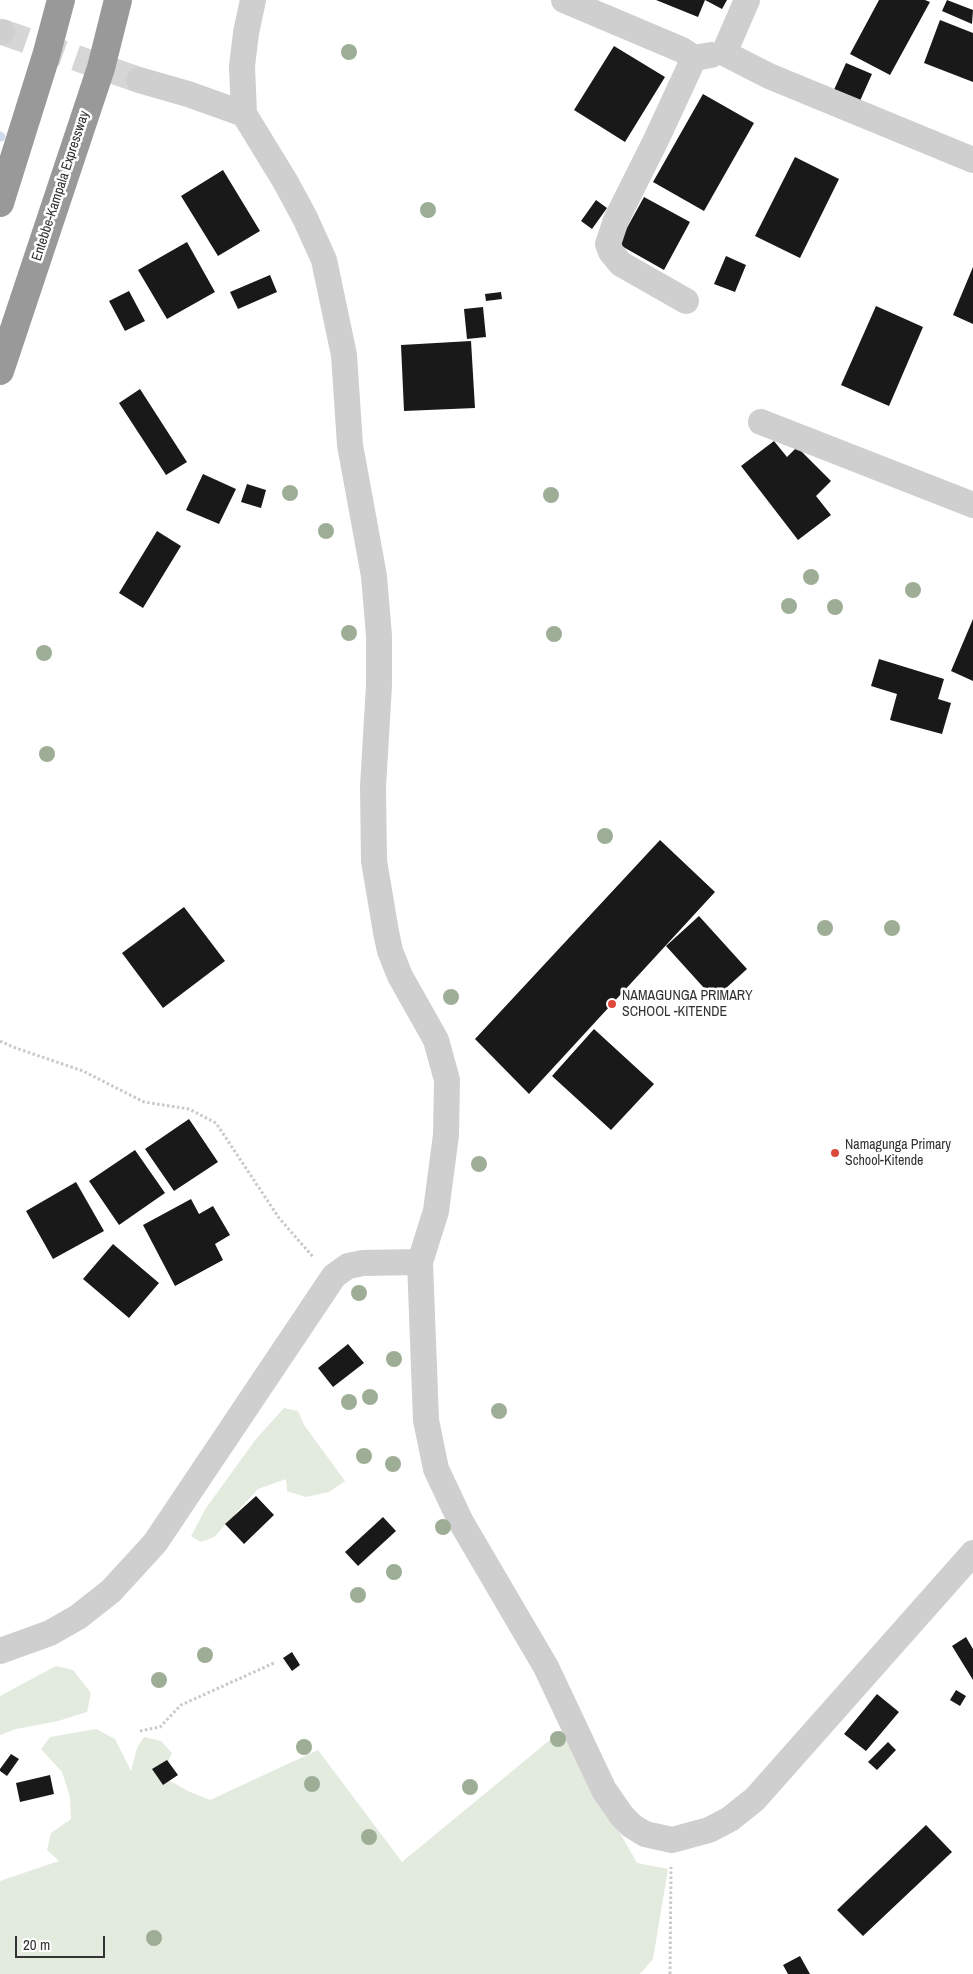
<!DOCTYPE html>
<style>
body{margin:0}
#map{position:relative;width:973px;height:1974px;overflow:hidden;background:#fff;font-family:"Archivo Narrow",sans-serif}
canvas{display:block}
.scale{position:absolute;left:15px;top:1936px;width:90px;height:22px;box-sizing:border-box;border:2px solid #323232;border-top:0;padding-left:6px;font-size:15px;line-height:18px;white-space:nowrap;color:#323232;-webkit-text-stroke:4px #fff;paint-order:stroke}
</style>
<div id="map">
<canvas width="973" height="1974"></canvas>
<div class="scale">20 m</div>
</div>
<script>
const ctx = document.querySelector('canvas').getContext('2d');
ctx.lineJoin = 'round';
function paint(path, color) { ctx.fillStyle = color; ctx.fill(path, 'evenodd'); }
const toPath = rows => new Path2D(rows.map(r => 'M' + r).join(''));
function trace(path, color, width, dash) { ctx.strokeStyle = color; ctx.lineWidth = width; ctx.lineCap = dash ? 'butt' : 'round'; ctx.setLineDash(dash || []); ctx.stroke(path); }
function drawText(font, color, halo, rows, align = 'center') {
  ctx.font = font + ' "Archivo Narrow",sans-serif'; ctx.lineWidth = 5; ctx.setLineDash([]); ctx.textBaseline = 'middle'; ctx.strokeStyle = halo; ctx.fillStyle = color; for (const [text, x, y, turn = 0] of rows) {
    ctx.save(); ctx.translate(x, y); ctx.rotate((+turn || 0) * Math.PI / 180); ctx.textAlign = isNaN(turn) ? turn : align; if (halo) ctx.strokeText(text, 0, 0); ctx.fillText(text, 0, 0); ctx.restore();
  }
}
paint(toPath([
 [284,1408,298,1411,304,1425,345,1481,329,1492,306,1497,287,1491,286,1479,258,1489,214,1537,201,1542,191,1536,206,1508,256,1439],
 [56,1666,73,1670,91,1693,87,1712,58,1721,16,1729,0,1735,0,1696],
 [96,1729,115,1739,131,1771,137,1748,144,1737,161,1741,172,1753,161,1776,188,1791,210,1800,318,1750,402,1862,562,1730,637,1863,668,1869,653,1959,640,1974,0,1974,0,1881,59,1861,47,1850,51,1833,71,1819,70,1797,62,1772,41,1749,50,1737]
]), '#e3eade');
trace(toPath([
 [0,136,1,137]
]), '#cedcec', 9);
paint(toPath([
 [656,0,727,0,722,9,705,0,698,17],
 [879,0,925,0,930,2,890,75,850,54],
 [947,0,973,10,972,24,942,11],
 [940,20,973,33,973,82,924,63],
 [614,46,665,77,625,142,574,110],
 [846,63,872,74,859,103,833,92],
 [703,94,754,123,704,211,653,182],
 [795,157,839,179,800,258,755,236],
 [223,170,260,231,218,256,181,196],
 [644,197,690,222,664,270,618,244],
 [596,200,607,208,592,229,581,221],
 [187,242,215,292,167,319,138,270],
 [726,256,746,265,735,292,714,284],
 [973,267,973,324,953,315],
 [270,275,277,292,238,309,230,292],
 [129,291,145,321,125,331,109,301],
 [501,292,502,299,486,301,485,294],
 [876,306,923,327,889,406,841,385],
 [483,307,486,337,467,339,464,309],
 [471,341,475,408,404,411,401,345],
 [140,389,187,462,166,475,119,403],
 [774,441,787,457,797,447,831,481,816,496,831,515,798,540,741,466],
 [203,474,236,489,219,524,186,510],
 [247,484,266,490,261,508,241,502],
 [157,531,181,546,143,608,119,593],
 [973,619,973,681,951,671],
 [879,659,944,679,938,699,951,703,942,734,890,720,897,694,871,686],
 [660,840,715,892,529,1094,475,1039],
 [184,907,225,961,163,1008,122,953],
 [699,916,747,969,714,999,666,946],
 [594,1029,654,1084,611,1130,552,1076],
 [189,1119,218,1162,174,1191,145,1149],
 [135,1150,165,1193,119,1225,89,1181],
 [76,1182,104,1231,53,1259,26,1211],
 [191,1199,199,1214,213,1206,230,1235,215,1244,223,1260,175,1286,143,1225],
 [113,1244,159,1283,129,1318,83,1279],
 [348,1344,364,1363,333,1387,318,1368],
 [256,1496,274,1515,244,1544,225,1524],
 [383,1517,396,1531,358,1566,345,1552],
 [966,1637,973,1649,973,1680,952,1646],
 [292,1652,300,1665,292,1671,283,1658],
 [956,1690,966,1696,960,1706,950,1700],
 [877,1694,899,1712,866,1751,844,1734],
 [888,1742,896,1750,877,1770,868,1762],
 [11,1754,19,1759,7,1776,0,1771,0,1769],
 [167,1760,178,1775,163,1785,152,1769],
 [50,1775,54,1794,20,1802,16,1783],
 [926,1825,952,1852,863,1936,837,1910],
 [800,1956,810,1974,788,1974,783,1965]
]), '#191919');
trace(toPath([
 [2,32,139,80]
]), '#d6d6d6', 26, [26, 13]);
trace(toPath([
 [0,1041,13,1047,83,1071,144,1102,189,1109,216,1123,279,1218,314,1258],
 [140,1731,160,1727,181,1705,274,1663],
 [670,1974,671,1867]
]), '#c9c9c9', 3, [2.5, 2.5]);
trace(toPath([
 [253,0,246,33,242,66,244,114,285,181,305,218,324,260,344,355,350,445,374,576,379,636,379,685,373,787,374,861,386,932,390,951,400,976,436,1040,447,1080,446,1135,436,1211,420,1262],
 [564,0,682,50,694,58,711,55],
 [747,0,724,53,769,76,973,160],
 [0,32,2,32],
 [139,80,188,94,244,114],
 [686,301,621,264,611,252,608,244,616,220,656,140,694,58],
 [761,422,973,505],
 [0,1651,50,1633,78,1617,111,1591,155,1543,334,1276,348,1266,363,1263,420,1262,426,1420,436,1469,461,1522,546,1667,604,1790,622,1816,632,1826,645,1834,672,1840,709,1830,730,1819,755,1799,973,1553]
]), '#cfcfcf', 26);
trace(toPath([
 [0,203,46,56,61,0],
 [0,371,101,68,118,0]
]), '#999', 28);
ctx.fillStyle = '#9eae96';
for (const [x, y] of [
 [349,52],
 [428,210],
 [290,493],
 [551,495],
 [326,531],
 [811,577],
 [913,590],
 [789,606],
 [835,607],
 [349,633],
 [554,634],
 [44,653],
 [47,754],
 [605,836],
 [825,928],
 [892,928],
 [451,997],
 [479,1164],
 [359,1293],
 [394,1359],
 [370,1397],
 [349,1402],
 [499,1411],
 [364,1456],
 [393,1464],
 [443,1527],
 [394,1572],
 [358,1595],
 [205,1655],
 [159,1680],
 [558,1739],
 [304,1747],
 [312,1784],
 [470,1787],
 [369,1837],
 [154,1938]
]) { ctx.beginPath(); ctx.arc(x, y, 8, 0, 2 * Math.PI); ctx.fill(); }
for (const [x, y, r, color] of [
 [612,1004,5,"#de493e"],
 [835,1153,5,"#de493e"]
]) { const dot = new Path2D(); dot.arc(x, y, r, 0, 2 * Math.PI); ctx.fillStyle = color; ctx.fill(dot); trace(dot, '#fff', 2); }
drawText('14px', '#323232', '#fff', [
 ["Entebbe-Kampala Expressway",61,186,-72]
]);
drawText('14px', '#323232', '#fff', [
 ["NAMAGUNGA PRIMARY",622,996],
 ["SCHOOL -KITENDE",622,1012],
 ["Namagunga Primary",845,1145],
 ["School-Kitende",845,1161]
], 'left');
</script>
